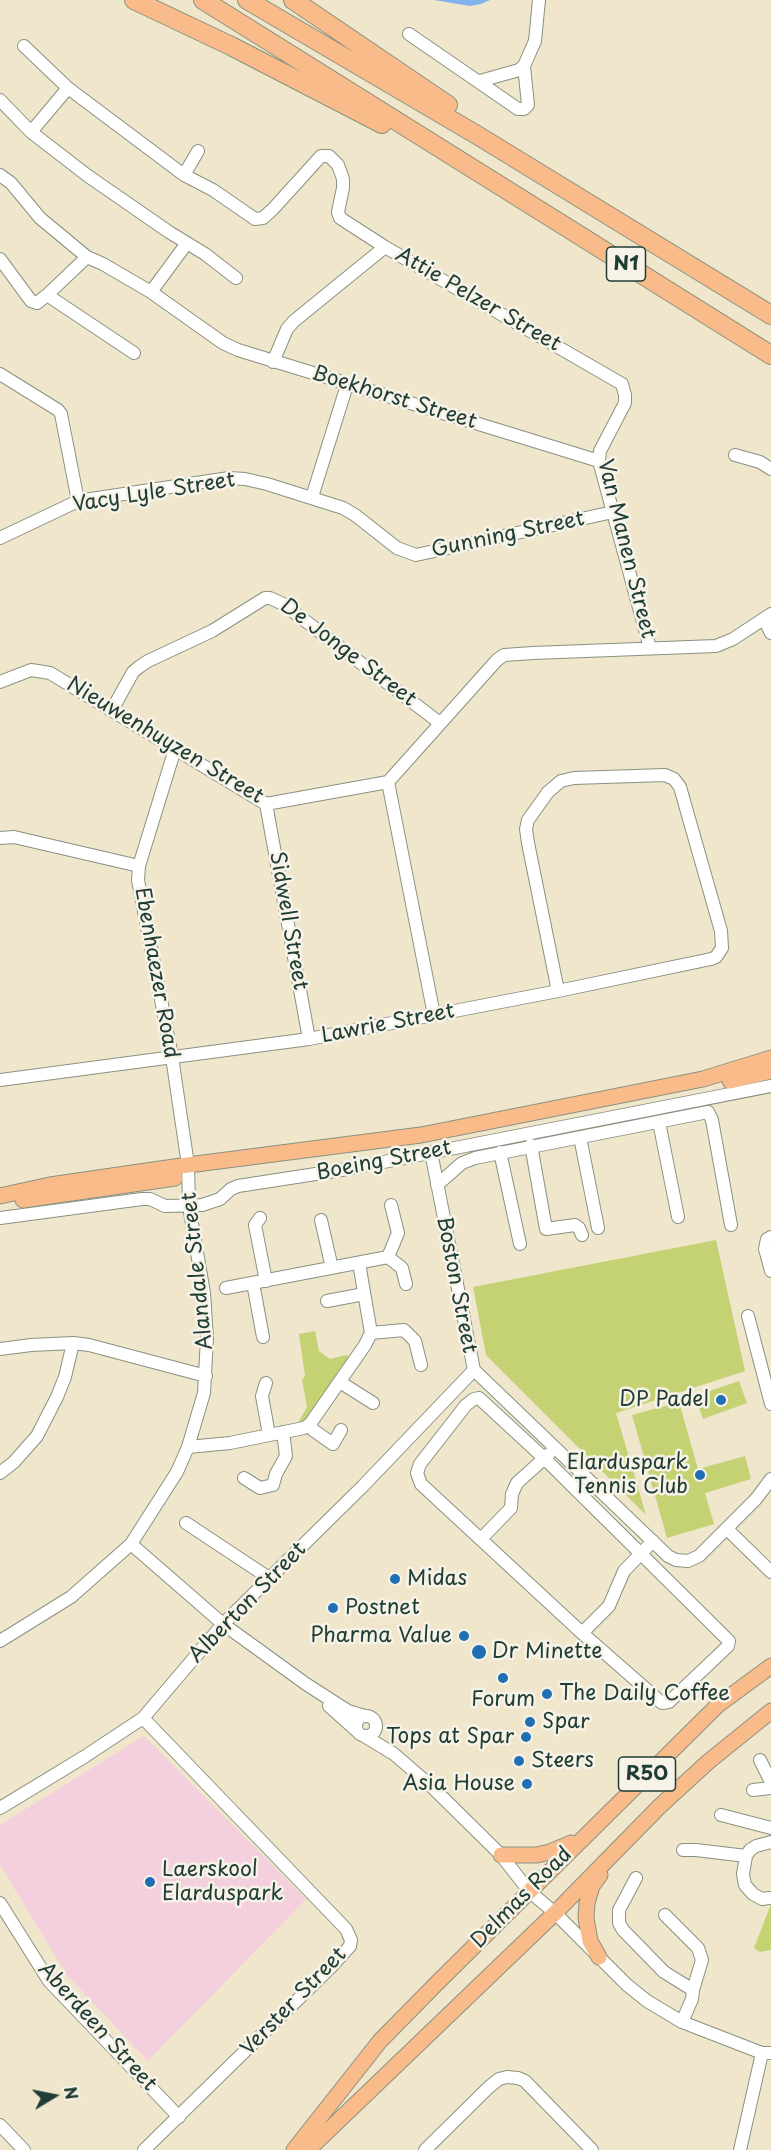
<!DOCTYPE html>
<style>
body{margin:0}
#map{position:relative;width:771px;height:2150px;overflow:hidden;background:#f0e6cc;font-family:"Playpen Sans",sans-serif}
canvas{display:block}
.north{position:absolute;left:24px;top:2066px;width:60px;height:60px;-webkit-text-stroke:4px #f7f3e8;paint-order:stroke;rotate:80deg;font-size:16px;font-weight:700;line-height:24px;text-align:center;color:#1f3d34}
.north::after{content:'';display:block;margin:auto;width:21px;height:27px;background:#1f3d34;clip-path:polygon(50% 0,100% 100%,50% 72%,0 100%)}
</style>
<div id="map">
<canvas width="771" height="2150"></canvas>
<div class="north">N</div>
</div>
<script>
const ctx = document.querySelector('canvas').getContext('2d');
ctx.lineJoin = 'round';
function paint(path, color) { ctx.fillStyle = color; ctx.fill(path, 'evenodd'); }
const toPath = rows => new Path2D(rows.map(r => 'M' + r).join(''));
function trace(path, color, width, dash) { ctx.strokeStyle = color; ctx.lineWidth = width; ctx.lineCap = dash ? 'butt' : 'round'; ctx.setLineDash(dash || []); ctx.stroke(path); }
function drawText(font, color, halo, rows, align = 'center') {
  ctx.font = font + ' "Playpen Sans",sans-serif'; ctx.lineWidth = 5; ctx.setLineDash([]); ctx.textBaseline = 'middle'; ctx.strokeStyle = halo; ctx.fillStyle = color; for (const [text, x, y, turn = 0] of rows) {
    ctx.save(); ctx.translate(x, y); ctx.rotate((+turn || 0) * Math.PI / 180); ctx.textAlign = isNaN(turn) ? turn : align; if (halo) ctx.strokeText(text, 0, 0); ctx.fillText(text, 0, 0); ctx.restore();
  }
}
paint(toPath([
 [144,1736,306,1899,148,2061,67,1975,0,1865,0,1825]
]), '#f4cfdd');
paint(toPath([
 [716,1240,745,1371,616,1413,646,1515,486,1355,473,1287],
 [315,1331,319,1351,330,1359,346,1355,350,1358,306,1421,298,1423,307,1407,302,1380,305,1376,299,1334],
 [739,1381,747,1403,703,1419,695,1396],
 [679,1402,698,1469,745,1456,751,1479,705,1493,714,1524,667,1538,632,1415],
 [771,1904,771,1950,760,1952,754,1948]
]), '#c5d274');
paint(toPath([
 [434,0,490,0,481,4,470,6]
]), '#81b2ed');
const minor = toPath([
 [409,34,518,109,524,109,528,105,524,66],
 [24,46,68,88],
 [480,81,519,70,524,66,535,41,539,0],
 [0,100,31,132],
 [0,175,11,183,40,218,87,257,103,264,151,292,223,343,238,350,599,461],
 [184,175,198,151],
 [87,257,47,295,134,353],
 [0,259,31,301,37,303,47,295],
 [236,278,205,254,169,232,88,176,31,132,68,88,184,175,213,190,255,219,263,218,273,209,321,156,329,156,338,165,343,179,343,188,338,212,340,218,385,247,622,384,625,395,625,403,600,451,599,461,650,648],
 [151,292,187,243],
 [273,362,287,329,294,321,385,247],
 [0,374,58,410,61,414,78,501],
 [735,455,760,462,771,469],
 [312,497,347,385],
 [0,538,78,501,229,478,245,479,267,484,343,508,355,515,397,548,416,555,613,512],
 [764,619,771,633],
 [0,682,31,670,50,673,266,804,388,782,497,660,504,655,533,653,716,646,733,639,771,614],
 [112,710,133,672,139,667,148,661,212,631,265,598,270,598,283,604,440,723],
 [388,782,434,1015],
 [266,804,309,1039],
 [0,838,14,837,139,866],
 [0,1080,309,1039,558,991,711,959,716,957,722,948,721,931,680,787,674,779,665,775,574,778,561,781,548,792,528,820,526,829,528,843,558,991],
 [659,1122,678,1217],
 [580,1137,598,1228],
 [531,1145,546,1229,575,1225,579,1228,582,1235],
 [431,1152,474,1370,668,1556,676,1560,688,1561,699,1556,756,1499,771,1479],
 [500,1152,520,1244],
 [437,1185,462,1163,475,1158,708,1112,712,1120,731,1225],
 [0,1218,142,1199,150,1199,165,1206,202,1205,220,1199,231,1189,238,1186,348,1169,771,1086],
 [260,1218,255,1225,266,1281],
 [321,1220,332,1268],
 [771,1237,767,1239,765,1249,771,1271],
 [388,1257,398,1233,391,1205],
 [253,1283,263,1337],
 [226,1288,388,1257,402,1268,406,1284],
 [327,1301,364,1294],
 [748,1316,771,1404],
 [371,1333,404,1330,415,1341,421,1365],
 [0,1349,31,1345,73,1343,89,1345,206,1376],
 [340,1382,373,1403],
 [266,1383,262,1396,269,1435],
 [479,1398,544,1458,729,1641,728,1646,669,1702,662,1703,582,1633,421,1484,417,1473,420,1464,466,1405,474,1399,479,1398],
 [310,1424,313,1430,333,1444,341,1430],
 [188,1447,230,1443,304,1428,310,1424,365,1345,371,1333,359,1263],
 [0,1473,14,1462,37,1436,57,1397,65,1377,73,1343],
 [244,1478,260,1488,273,1485,276,1474,286,1456,283,1432],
 [186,1523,269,1578],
 [727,1529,771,1572],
 [481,1539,511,1508,512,1494,517,1483,549,1454],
 [131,1544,223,1624,306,1684,348,1711,365,1716],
 [582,1633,609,1606,624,1571,653,1541],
 [0,1641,71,1597,131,1544,177,1472,188,1447,204,1393,207,1338,204,1293,189,1206,188,1165,172,1057,138,880,139,866,175,749],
 [329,1706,357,1731],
 '356 1726a10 10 0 1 1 20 0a10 10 0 1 1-20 0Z',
 [143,1718,346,1929,351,1940,350,1946,331,1967,144,2150],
 [366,1737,394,1754,431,1786,501,1855,529,1891,555,1913,627,1985,647,2001,682,2022,762,2053,771,2053],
 [760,1760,771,1782],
 [753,1790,771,1788],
 [0,1808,84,1757,143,1718,223,1624,363,1486,474,1370],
 [721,1815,771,1828],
 [683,1850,696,1850,746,1856],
 [636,1878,619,1910,619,1923,623,1930,664,1972,693,1990],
 [769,1898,762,1899,753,1894,745,1885,743,1874,746,1856,750,1850,756,1846,771,1842],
 [0,1903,49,1981,179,2117],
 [665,1915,698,1948,702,1960,693,1990,692,1999,682,2022],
 [0,2125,24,2150],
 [425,2150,489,2087,499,2079,507,2077,518,2078,525,2081,592,2150],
 [740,2150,762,2053]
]);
const major = toPath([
 [730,1081,771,1071],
 [0,1196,50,1185,188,1165,421,1135,703,1079,771,1058],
 [23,1200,175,1178],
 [501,1855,537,1855,550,1852,571,1843],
 [599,1957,590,1941,586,1918,587,1903,592,1886,600,1875],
 [294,2150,380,2041,436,1984,718,1705,771,1666],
 [308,2150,555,1913,660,1806,708,1762,771,1711]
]);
const highway = toPath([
 [134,0,231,46,382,124],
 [203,0,771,355],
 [247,0,477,135,771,315],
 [293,0,448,105]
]);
trace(minor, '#889280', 14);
trace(major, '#889280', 17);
trace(highway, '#889280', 20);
trace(minor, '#fff', 12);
trace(major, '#fabb8b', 15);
trace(highway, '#fabb8b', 18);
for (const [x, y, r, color] of [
 [721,1400,6,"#1f6fb2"],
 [700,1475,6,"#1f6fb2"],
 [395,1579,6,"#1f6fb2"],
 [333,1608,6,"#1f6fb2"],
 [464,1636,6,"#1f6fb2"],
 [479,1652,8,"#1f6fb2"],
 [503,1678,6,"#1f6fb2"],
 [547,1694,6,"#1f6fb2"],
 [530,1722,6,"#1f6fb2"],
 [526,1737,6,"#1f6fb2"],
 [519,1761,6,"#1f6fb2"],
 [527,1784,6,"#1f6fb2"],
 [150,1882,6,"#1f6fb2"]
]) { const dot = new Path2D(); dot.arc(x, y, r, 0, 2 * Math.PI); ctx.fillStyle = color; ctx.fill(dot); trace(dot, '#f7f3e8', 2); }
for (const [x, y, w] of [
 [626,264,39],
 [647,1774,57]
]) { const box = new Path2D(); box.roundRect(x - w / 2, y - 17, w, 34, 4.5); ctx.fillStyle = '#f7f3e8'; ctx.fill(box); trace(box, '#1f3d34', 1.5); }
drawText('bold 20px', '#1f3d34', null, [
 ["N1",626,264],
 ["R50",647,1774]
]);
drawText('21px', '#1f3d34', '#f7f3e8', [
 ["Attie Pelzer Street",478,300,30],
 ["Boekhorst Street",394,398,17],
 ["Vacy Lyle Street",154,493,-9],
 ["Gunning Street",508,535,-12],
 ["Van Manen Street",626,549,76],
 ["De Jonge Street",348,653,37],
 ["Nieuwenhuyzen Street",165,741,31],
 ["Sidwell Street",288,921,80],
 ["Ebenhaezer Road",156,973,80],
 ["Lawrie Street",388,1024,-11],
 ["Boeing Street",384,1161,-11],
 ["Alandale Street",198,1271,-96],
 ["Boston Street",456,1285,79],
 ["Alberton Street",248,1603,-46],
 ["Delmas Road",522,1898,-45],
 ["Verster Street",294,2002,-46],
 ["Aberdeen Street",97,2027,48]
]);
drawText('21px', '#1f3d34', '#f7f3e8', [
 ["DP Padel",709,1400,"right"],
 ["Elarduspark",688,1463,"right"],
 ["Tennis Club",688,1487,"right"],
 ["Midas",407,1579],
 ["Postnet",345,1608],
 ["Pharma Value",452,1636,"right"],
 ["Dr Minette",492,1652],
 ["The Daily Coffee",559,1694],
 ["Forum",503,1700,"center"],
 ["Spar",542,1722],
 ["Tops at Spar",514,1737,"right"],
 ["Steers",531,1761],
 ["Asia House",515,1784,"right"],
 ["Laerskool",162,1870],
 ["Elarduspark",162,1894]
], 'left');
</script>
